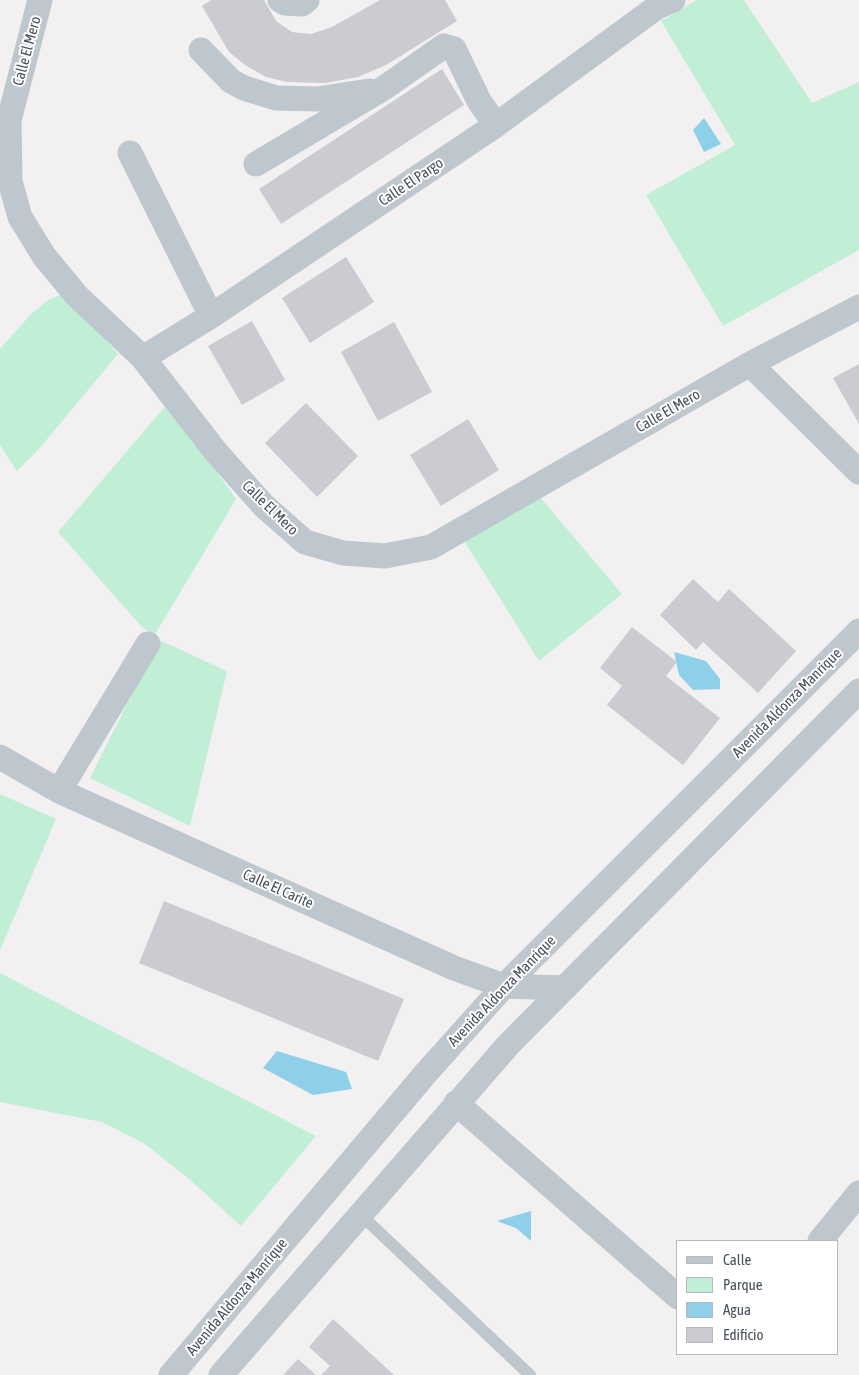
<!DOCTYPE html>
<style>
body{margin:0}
#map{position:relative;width:859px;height:1375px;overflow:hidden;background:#f2f0f0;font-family:"Asap Condensed",sans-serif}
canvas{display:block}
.legend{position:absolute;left:676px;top:1240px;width:162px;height:115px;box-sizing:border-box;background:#fff;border:1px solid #b6b9be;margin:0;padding:6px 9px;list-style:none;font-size:15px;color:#48515d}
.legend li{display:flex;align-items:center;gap:10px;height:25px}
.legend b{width:25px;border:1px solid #b6b9be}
</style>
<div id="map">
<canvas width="859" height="1375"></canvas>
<ul class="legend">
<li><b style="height:6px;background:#bec6ce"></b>Calle</li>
<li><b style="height:14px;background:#c0efd6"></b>Parque</li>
<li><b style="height:14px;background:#8ecfea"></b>Agua</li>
<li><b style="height:14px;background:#caccd2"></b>Edificio</li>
</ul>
</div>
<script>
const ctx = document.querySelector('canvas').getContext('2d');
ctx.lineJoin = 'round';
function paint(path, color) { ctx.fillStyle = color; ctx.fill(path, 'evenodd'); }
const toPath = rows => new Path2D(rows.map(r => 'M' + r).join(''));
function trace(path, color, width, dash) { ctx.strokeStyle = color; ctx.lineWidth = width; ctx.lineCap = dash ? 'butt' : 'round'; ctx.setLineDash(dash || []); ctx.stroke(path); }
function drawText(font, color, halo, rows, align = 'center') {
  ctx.font = font + ' "Asap Condensed",sans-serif'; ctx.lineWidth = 4; ctx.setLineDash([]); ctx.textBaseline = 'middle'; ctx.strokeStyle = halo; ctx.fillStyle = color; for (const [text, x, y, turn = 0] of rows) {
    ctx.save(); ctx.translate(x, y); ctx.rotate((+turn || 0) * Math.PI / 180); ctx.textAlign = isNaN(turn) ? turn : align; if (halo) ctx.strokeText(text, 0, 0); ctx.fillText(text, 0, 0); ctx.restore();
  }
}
paint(toPath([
 [697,0,744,0,812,103,859,82,859,250,723,326,646,195,735,145,661,21],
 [65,293,118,354,38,450,17,471,0,445,0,349,30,315,48,300],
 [168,403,236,499,154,636,142,627,58,532],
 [529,484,622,594,539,661,453,523],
 [159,640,227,671,190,826,90,778],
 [0,794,56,819,0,950],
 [0,973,84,1017,316,1136,241,1226,188,1178,145,1144,102,1122,0,1102]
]), '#c0efd6');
paint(toPath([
 [704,118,721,144,704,152,693,130],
 [674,652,706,661,720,679,720,689,693,690,679,675],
 [277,1051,346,1072,352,1089,313,1095,263,1068],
 [531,1211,531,1241,516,1228,497,1221]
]), '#8ecfea');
paint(toPath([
 [211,0,264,0,276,21,292,32,311,34,332,27,380,0,445,0,457,21,386,65,358,77,325,83,287,82,266,77,245,65,229,52,202,6],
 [442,69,464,105,281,224,259,189],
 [346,257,374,302,310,343,282,298],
 [252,321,285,380,242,405,208,346],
 [394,322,432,392,378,421,341,352],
 [859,364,859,424,833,378],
 [306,403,358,456,317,497,265,443],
 [468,419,499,470,441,506,410,455],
 [693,579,718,602,729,589,796,651,758,693,703,642,696,650,660,615],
 [632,627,677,662,666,676,720,718,683,765,607,705,622,686,600,668],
 [164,901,404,999,378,1061,139,963],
 [333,1319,394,1375,321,1375,330,1366,309,1347],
 [298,1359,316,1375,283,1375]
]), '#caccd2');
trace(toPath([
 [360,1214,530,1375]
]), '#bec6ce', 12);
trace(toPath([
 [40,0,9,120,10,181,20,217,44,256,77,296,143,358,216,452,264,506,305,542,343,553,385,556,431,547,750,364,859,307],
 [280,0,285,3,302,4,307,0],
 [201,50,231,81,244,88,276,98,317,99,369,91],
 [130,153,211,316],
 [256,164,384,88,444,46,454,49,479,101,496,125],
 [143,358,211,316,496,125,657,7,673,0],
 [750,364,859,472],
 [0,757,59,791,454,968,504,986,565,988],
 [59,791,148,644],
 [456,1103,678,1297],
 [820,1241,859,1193],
 [171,1375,426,1073,504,986,859,631],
 [221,1375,509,1044,859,691]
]), '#bec6ce', 25);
drawText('15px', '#48515d', '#fff', [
 ["Calle El Mero",27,51,-75],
 ["Calle El Pargo",411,182,-34],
 ["Calle El Mero",668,411,-30],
 ["Calle El Mero",270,508,44],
 ["Avenida Aldonza Manrique",787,703,-45],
 ["Calle El Carite",278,889,24],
 ["Avenida Aldonza Manrique",502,991,-46],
 ["Avenida Aldonza Manrique",237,1297,-50]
]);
</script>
